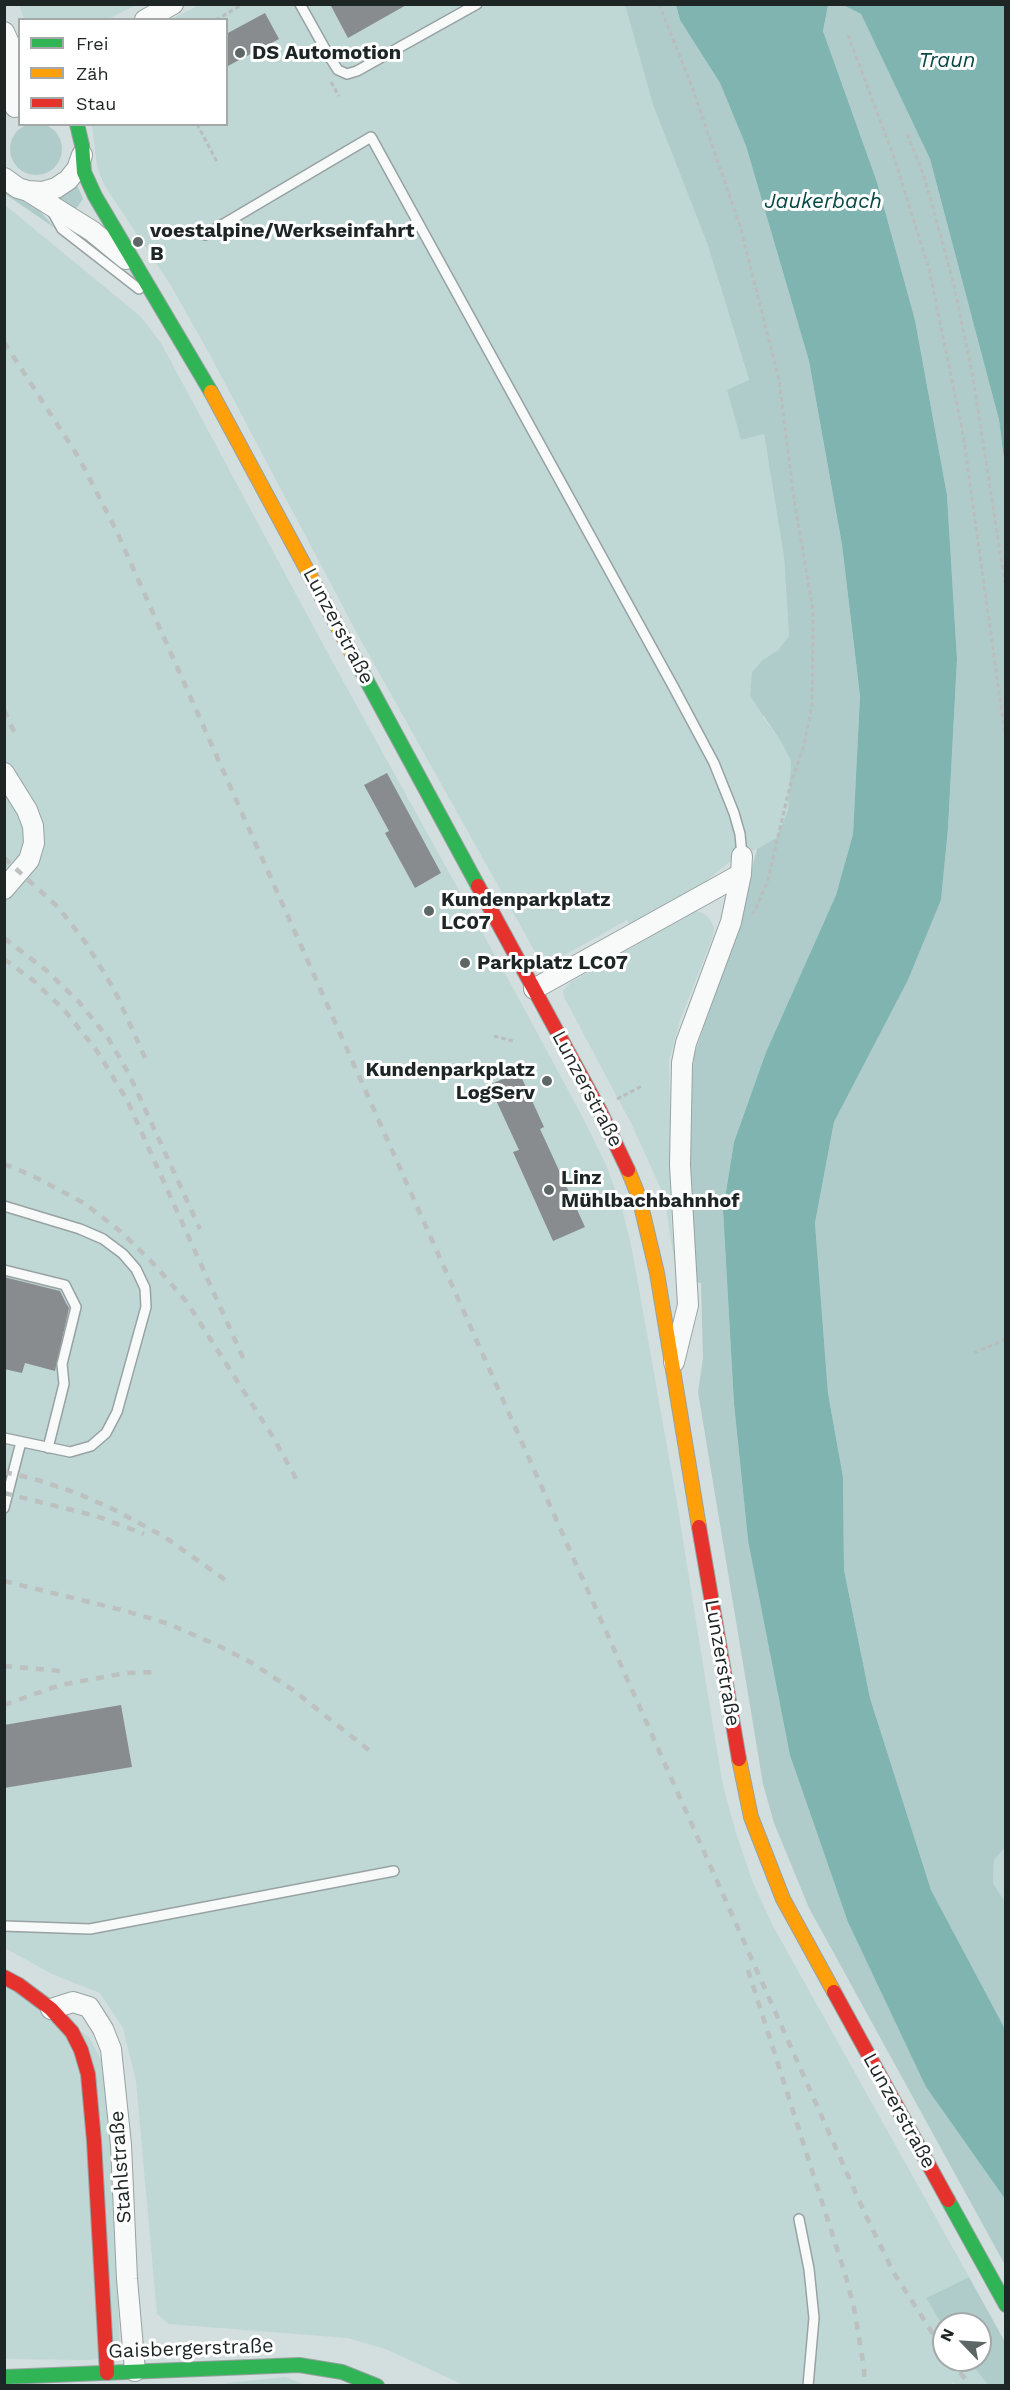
<!DOCTYPE html>
<meta charset="utf-8">
<style>
body{margin:0}
#map{position:relative;width:1010px;height:2390px;overflow:hidden;background:#d2dfde;font-family:"Work Sans",sans-serif}
canvas{display:block}
.frame{position:absolute;inset:0;border:6px solid #1e2625;pointer-events:none}
.legend{position:absolute;left:18px;top:18px;width:210px;height:108px;box-sizing:border-box;background:#fff;border:2px solid #a5a8a8;margin:0;padding:8px 10px;list-style:none;font-size:18px;color:#1e2625}
.legend li{display:flex;align-items:center;gap:12px;height:30px}
.legend b{width:30px;border:2px solid #a5a8a8}
.north{position:absolute;left:932px;top:2312px;width:60px;height:60px;box-sizing:border-box;background:#fff;border:2px solid #a5a8a8;border-radius:50%;rotate:295deg;font-size:16px;font-weight:700;line-height:24px;text-align:center;color:#1e2625}
.north::after{content:'';display:block;margin:auto;width:21px;height:27px;background:#5d6766;clip-path:polygon(50% 0,100% 100%,50% 72%,0 100%)}
</style>
<div id="map">
<canvas width="1010" height="2390"></canvas>
<div class="frame"></div>
<ul class="legend">
<li><b style="height:8px;background:#30b455"></b>Frei</li>
<li><b style="height:8px;background:#ff9f0a"></b>Zäh</li>
<li><b style="height:8px;background:#e5322d"></b>Stau</li>
</ul>
<div class="north">N</div>
</div>
<script>
const ctx = document.querySelector('canvas').getContext('2d');
ctx.lineJoin = 'round';
function paint(path, color) { ctx.fillStyle = color; ctx.fill(path, 'evenodd'); }
const toPath = rows => new Path2D(rows.map(r => 'M' + r).join(''));
function trace(path, color, width, dash) { ctx.strokeStyle = color; ctx.lineWidth = width; ctx.lineCap = dash ? 'butt' : 'round'; ctx.setLineDash(dash || []); ctx.stroke(path); }
function drawText(font, color, halo, rows, align = 'center') {
  ctx.font = font + ' "Work Sans",sans-serif'; ctx.lineWidth = 6; ctx.setLineDash([]); ctx.textBaseline = 'middle'; ctx.strokeStyle = halo; ctx.fillStyle = color; for (const [text, x, y, turn = 0] of rows) {
    ctx.save(); ctx.translate(x, y); ctx.rotate((+turn || 0) * Math.PI / 180); ctx.textAlign = isNaN(turn) ? turn : align; if (halo) ctx.strokeText(text, 0, 0); ctx.fillText(text, 0, 0); ctx.restore();
  }
}
paint(toPath([
 [19,5,19,4,136,5,106,20,24,19],
 [199,5,625,5,653,105,707,243,749,381,727,390,741,439,764,434,784,557,789,636,778,650,763,660,763,717,780,740,791,761,790,789,788,811,776,838,757,849,733,859,698,888,631,926,627,920,561,957,555,959,538,957,359,637,209,353,170,284,105,186,101,177,97,165,92,125,226,124,226,20,172,19],
 [5,205,140,316,161,343,332,661,519,999,583,1118,606,1165,621,1205,632,1250,676,1497,716,1745,724,1790,736,1833,753,1883,773,1926,969,2277,926,2298,944,2328,944,2360,968,2360,988,2385,955,2385,953,2383,947,2386,464,2385,388,2350,348,2338,169,2324,157,2314,136,2081,123,2028,100,1993,52,1974,5,1948],
 [696,911,703,913,709,918,714,928,713,936,680,1020,669,1061,671,1218,676,1272,665,1201,661,1189,632,1125,564,997,563,991,571,982],
 [1005,1846,1005,1902,993,1883,994,1860],
 [4,1977,89,2037,104,2065,109,2098,120,2351,118,2356,112,2358,87,2360,5,2359],
 [286,2377,305,2385,226,2386,227,2383]
]), '#bfd7d5');
paint(toPath([
 [625,5,676,5,680,20,720,83,746,146,809,361,842,545,860,696,853,834,836,895,766,1052,734,1142,723,1210,734,1404,748,1540,926,2087,1005,2199,1005,2265,809,1908,774,1823,763,1784,756,1742,698,1392,703,1358,701,1283,694,1282,689,1115,694,1055,735,936,757,849,776,838,788,811,791,761,780,740,750,696,752,672,763,660,778,650,789,636,784,557,764,434,741,440,727,390,749,380,707,243,653,105],
 [843,5,861,14,930,159,999,420,1005,467,1006,1846,994,1860,993,1883,1005,1902,1005,2029,931,1890,870,1698,844,1570,843,1477,828,1393,815,1223,834,1122,908,980,941,900,948,829,957,659,947,495,915,320,877,182,823,31,828,6],
 '10 149a26 26 0 1 1 52 0a26 26 0 1 1-52 0Z',
 [77,185,83,199,75,210,58,200,59,197],
 [4,190,39,210,55,228,5,194],
 [969,2277,1005,2342,1005,2385,988,2385,968,2360,980,2360,980,2324,944,2324,944,2328,926,2298]
]), '#b0ccca');
paint(toPath([
 [676,5,831,5,828,6,823,31,877,182,915,320,947,495,957,659,948,829,941,900,908,980,834,1122,815,1223,828,1393,843,1477,844,1570,870,1698,931,1890,1005,2029,1005,2199,926,2087,848,1922,790,1755,748,1540,734,1404,723,1210,734,1142,766,1052,836,895,853,834,860,696,842,545,809,361,746,146,720,83,680,20],
 [843,5,1005,5,1005,467,999,420,930,159,861,14]
]), '#7fb4b0');
paint(toPath([
 [330,4,408,4,348,38],
 [265,13,279,39,226,67,226,34],
 [387,773,441,873,415,888,385,833,389,831,364,785],
 [519,1072,544,1127,540,1129,585,1227,553,1241,513,1152,519,1150,489,1085],
 [4,1277,60,1291,66,1303,69,1308,55,1371,25,1363,22,1373,4,1369],
 [121,1705,132,1767,4,1788,4,1725]
]), '#898c8e');
const lane = toPath([
 [300,4,329,56,338,70,347,74,357,71,477,4],
 [52,211,62,229,139,289],
 [205,235,371,137,674,688,714,763,734,813,740,834,742,856],
 [4,1206,80,1229,103,1239,123,1254,136,1269,145,1288,146,1307,117,1412,106,1433,91,1446,70,1452,4,1438],
 [4,1270,65,1285,76,1307,62,1364,64,1384,48,1448],
 [4,1508,21,1442],
 [4,1926,90,1929,394,1871],
 [799,2219,809,2269,814,2318,808,2386]
]);
const street = toPath([
 [145,20,173,4],
 [4,32,20,67],
 [15,107,12,97,16,62],
 [4,178,18,188,28,191,42,192,56,188,68,180,77,169,82,155],
 [28,191,92,231,126,259],
 [4,773,27,810,33,826,34,843,29,860,4,889],
 [534,989,741,874],
 [674,1362,688,1305,680,1165,682,1063,686,1043,731,922,741,874,742,856],
 [51,2009,73,2002,89,2007,103,2029,111,2049,121,2145,127,2279,135,2371]
]);
const fast = toPath([
 [77,124,82,145,84,172,95,196,211,392],
 [355,659,478,886],
 [948,2200,1006,2305],
 [4,2377,299,2365,342,2372,377,2386]
]);
const slow = toPath([
 [211,392,355,659],
 [628,1170,639,1197,657,1273,699,1527],
 [739,1759,751,1817,783,1899,834,1992]
]);
const jam = toPath([
 [478,886,599,1109,628,1170],
 [699,1527,739,1759],
 [4,1977,19,1985,51,2009,72,2032,81,2050,88,2074,94,2141,107,2373],
 [834,1992,948,2200]
]);
trace(lane, '#98a2a2', 12);
trace(street, '#98a2a2', 22);
trace(fast, '#98a2a2', 16);
trace(slow, '#98a2a2', 16);
trace(jam, '#98a2a2', 16);
trace(toPath([
 [659,4,692,87,740,226,779,380,794,499,813,610,812,707,803,748,790,786,767,883,753,914],
 [216,20,243,4],
 [848,35,894,157,929,269,963,434,1006,742],
 [331,82,339,96],
 [197,124,218,164],
 [907,134,924,176,954,285,973,378,1006,590],
 [494,1036,513,1041],
 [617,1099,642,1086],
 [974,1353,1006,1339]
]), '#b9bdbc', 3, [4.5, 3]);
trace(lane, '#f8fafa', 9);
trace(street, '#f8fafa', 20);
trace(fast, '#30b455', 14);
trace(slow, '#ff9f0a', 14);
trace(jam, '#e5322d', 14);
trace(toPath([
 [4,342,79,458,117,532,866,2216,894,2273,944,2351],
 [4,710,16,736],
 [4,858,58,907,86,943,115,991,146,1060],
 [4,938,47,971,79,1002,108,1038,129,1074,200,1229],
 [4,959,34,981,65,1011,97,1051,127,1100,244,1360],
 [4,1164,31,1175,84,1203,120,1231,153,1263,186,1301,273,1437,298,1482],
 [4,1472,35,1479,79,1494,115,1510,163,1536,227,1581],
 [4,1493,96,1516,144,1534],
 [4,1581,122,1610,169,1624,219,1646,252,1663,293,1690,370,1751],
 [4,1666,61,1671],
 [4,1705,60,1685,126,1673,157,1672],
 [748,1970,846,2277,854,2308,864,2368,865,2386],
 [950,2360,971,2386]
]), '#bcc0bf', 4.5, [8, 8]);
for (const [x, y, r, color] of [
 [240,53,6,"#5d6766"],
 [138,242,6,"#5d6766"],
 [429,911,6,"#5d6766"],
 [465,963,6,"#5d6766"],
 [547,1081,6,"#5d6766"],
 [549,1190,6,"#5d6766"]
]) { const dot = new Path2D(); dot.arc(x, y, r, 0, 2 * Math.PI); ctx.fillStyle = color; ctx.fill(dot); trace(dot, '#fff', 2); }
drawText('bold 20px', '#1e2625', '#fff', [
 ["DS Automotion",252,53],
 ["voestalpine/Werkseinfahrt",150,231],
 ["B",150,254],
 ["Kundenparkplatz",441,900],
 ["LC07",441,923],
 ["Parkplatz LC07",477,963],
 ["Kundenparkplatz",535,1070,"right"],
 ["LogServ",535,1093,"right"],
 ["Linz",561,1178],
 ["Mühlbachbahnhof",561,1201]
], 'left');
drawText('20px', '#1e2625', '#fff', [
 ["Lunzerstraße",338,626,62],
 ["Lunzerstraße",587,1089,62],
 ["Lunzerstraße",722,1663,80],
 ["Lunzerstraße",899,2111,61],
 ["Stahlstraße",121,2167,-94],
 ["Gaisbergerstraße",191,2349,-2]
]);
drawText('italic 21px', '#084946', '#fff', [
 ["Traun",947,61],
 ["Jaukerbach",823,202]
]);
</script>
